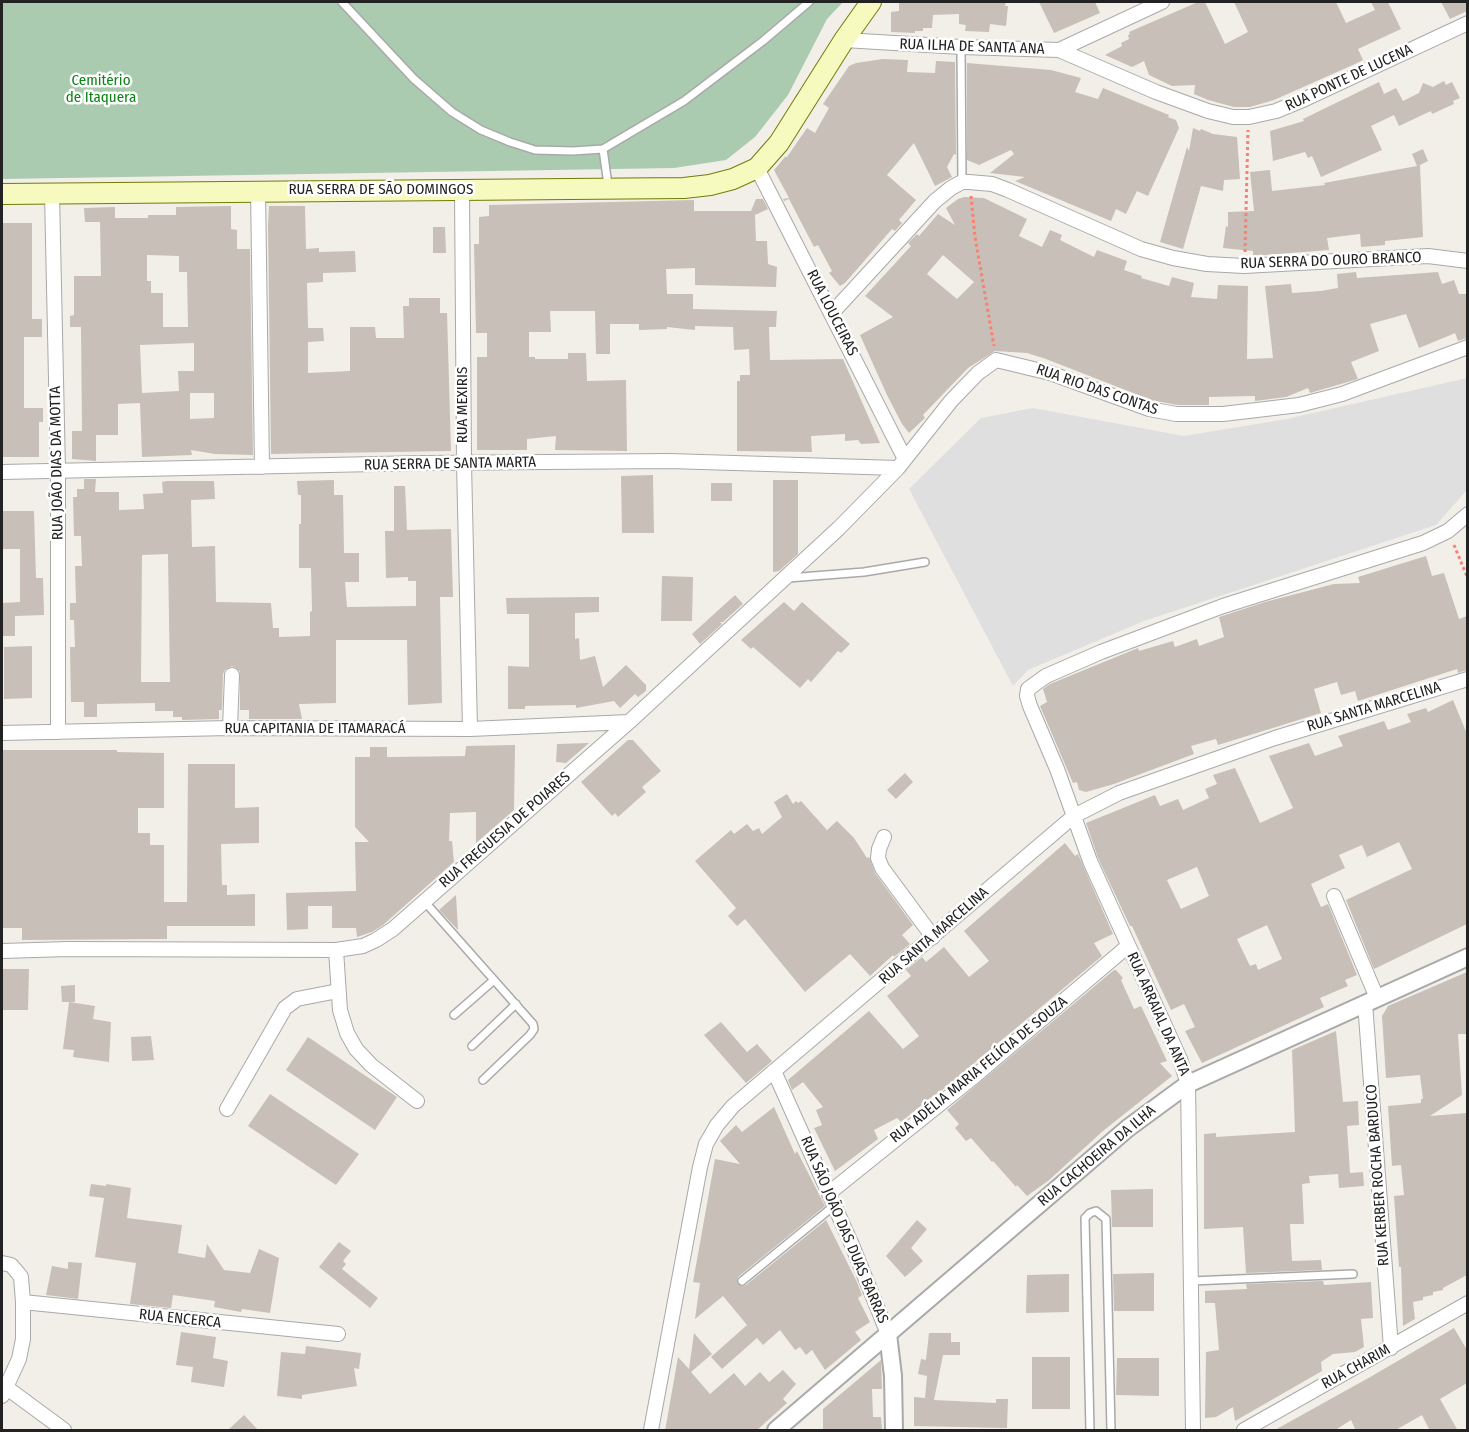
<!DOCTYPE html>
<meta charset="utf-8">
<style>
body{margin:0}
#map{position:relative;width:1469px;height:1432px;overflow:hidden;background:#f2efe9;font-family:"Fira Sans Condensed",sans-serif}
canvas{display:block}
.frame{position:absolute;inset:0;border:3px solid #222;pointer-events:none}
</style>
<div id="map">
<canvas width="1469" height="1432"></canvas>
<div class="frame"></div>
</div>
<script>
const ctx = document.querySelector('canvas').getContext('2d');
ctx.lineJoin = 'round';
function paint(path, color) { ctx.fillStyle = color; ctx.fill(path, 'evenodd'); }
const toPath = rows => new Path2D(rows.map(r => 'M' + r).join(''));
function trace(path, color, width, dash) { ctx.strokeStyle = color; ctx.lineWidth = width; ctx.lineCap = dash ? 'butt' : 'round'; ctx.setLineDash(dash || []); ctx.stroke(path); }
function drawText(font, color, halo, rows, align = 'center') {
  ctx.font = font + ' "Fira Sans Condensed",sans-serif'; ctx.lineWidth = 5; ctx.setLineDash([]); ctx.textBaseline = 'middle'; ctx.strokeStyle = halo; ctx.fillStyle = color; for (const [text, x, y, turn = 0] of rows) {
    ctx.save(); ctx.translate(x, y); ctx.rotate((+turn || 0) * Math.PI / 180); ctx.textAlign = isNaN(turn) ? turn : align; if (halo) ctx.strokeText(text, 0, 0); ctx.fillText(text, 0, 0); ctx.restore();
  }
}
paint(toPath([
 [1467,378,1467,490,1436,525,1144,621,1028,670,1013,686,909,489,981,418,1033,408,1184,436,1287,419]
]), '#e0dfdf');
paint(toPath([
 [2,2,843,2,827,19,788,95,755,137,726,160,674,168,2,179]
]), '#aacbaf');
paint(toPath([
 [899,2,1006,2,1005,6,1008,6,1006,26,990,24,989,32,965,31,966,25,959,24,959,14,933,15,932,28,923,28,923,31,915,31,915,33,891,32,891,12,899,11],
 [1039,2,1095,2,1100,13,1054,33],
 [1198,2,1205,2,1225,44,1248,32,1234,2,1336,2,1346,23,1375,10,1371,2,1388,2,1401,29,1358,49,1363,60,1355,64,1274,100,1250,107,1234,107,1208,100,1194,94,1195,85,1172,86,1149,75,1144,61,1132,67,1105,55,1122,46,1121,43,1129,39,1128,35,1130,34,1129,32],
 [1441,2,1467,2,1467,11,1450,19],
 [883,59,908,60,907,72,935,73,936,61,955,62,956,155,954,154,947,167,952,177,935,186,914,143,887,175,916,200,899,220,902,223,895,231,892,229,845,283,840,286,829,273,832,271,818,245,814,247,789,199,784,201,783,199,789,198,774,170,785,157,787,157,807,128,815,133,829,108,823,104,849,66,856,63],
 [967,63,1051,70,1081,78,1075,92,1098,99,1103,88,1169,115,1168,117,1176,120,1179,128,1148,196,1137,191,1126,214,1116,209,1111,221,1015,181,1025,177,990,173,1014,154,1011,150,979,165,967,160],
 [1444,81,1446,85,1452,82,1460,98,1453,101,1454,104,1432,114,1431,111,1399,126,1394,115,1371,126,1382,150,1321,177,1312,156,1308,158,1305,152,1273,161,1270,131,1304,121,1303,119,1379,82,1384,94,1396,88,1403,101,1419,93,1423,83,1433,87],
 [1193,128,1200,131,1201,129,1213,134,1237,137,1240,179,1224,180,1223,191,1201,186,1183,249,1160,242,1187,147,1189,151],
 [1423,149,1428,161,1418,166,1420,165,1423,237,1385,241,1385,245,1361,247,1360,234,1327,238,1329,250,1253,256,1253,251,1223,248,1226,226,1228,227,1228,212,1254,211,1250,172,1270,170,1272,191,1325,185,1324,183,1417,166,1412,154],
 [964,197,984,198,1027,219,1019,236,1042,247,1050,230,1062,235,1060,240,1094,257,1097,250,1127,261,1124,270,1142,276,1141,278,1169,286,1172,277,1194,283,1191,297,1217,299,1218,285,1248,286,1247,359,1273,358,1265,286,1291,284,1292,293,1321,291,1338,288,1337,274,1356,272,1357,278,1438,272,1442,284,1454,280,1459,294,1467,294,1467,338,1458,341,1455,333,1453,334,1419,348,1406,314,1370,324,1379,351,1351,362,1358,379,1310,393,1308,388,1286,397,1255,401,1255,396,1209,397,1209,405,1177,405,1151,400,1046,359,1027,353,995,351,968,368,923,415,925,418,909,433,902,424,887,395,860,335,893,317,865,296,911,246,908,243,917,234,919,236,938,214,955,225,946,208,958,199],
 [943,255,974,282,957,299,927,274],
 [756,199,763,199,768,209,755,215,756,241,767,241,768,264,777,267,776,287,695,285,695,268,666,269,667,294,693,294,693,309,777,311,776,327,769,327,770,360,843,359,880,443,861,444,858,440,845,441,845,434,811,436,812,452,737,451,737,381,740,381,740,375,750,375,749,349,734,350,733,327,695,326,695,330,667,327,667,329,639,330,639,324,610,324,610,354,596,354,595,311,550,311,551,332,529,332,529,357,535,357,535,359,568,359,568,353,586,353,587,381,626,380,627,451,555,450,556,436,527,439,527,450,477,450,477,357,487,357,487,333,476,333,474,244,479,244,479,217,489,216,489,205,694,200,694,211,751,211],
 [231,206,231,229,237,230,237,249,250,249,253,455,215,454,191,450,192,455,142,457,140,403,118,404,118,435,96,435,96,461,72,459,72,431,82,431,81,327,70,327,70,316,74,315,74,276,101,276,100,222,85,222,84,208,115,207,115,218,148,218,148,215,176,215,176,207],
 [147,255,179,256,179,272,187,272,188,327,163,327,163,293,151,293,151,281,147,281],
 [194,343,194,371,178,371,179,391,142,393,140,345],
 [190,393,214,393,214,418,190,419],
 [269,206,305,206,306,249,319,248,319,252,355,251,356,272,323,273,323,282,307,283,308,328,323,328,324,341,308,342,308,373,350,371,350,327,375,327,376,338,404,338,403,306,409,306,409,298,440,298,440,313,447,313,451,451,271,454,268,226],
 [2,223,32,223,32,319,42,319,42,337,24,337,24,408,43,408,43,422,39,422,39,457,2,457],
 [433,227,445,227,446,253,433,253],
 [653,475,654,533,622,533,621,476],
 [84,479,96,479,95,492,119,492,119,510,144,509,143,494,163,493,162,482,167,481,214,481,215,499,191,500,192,547,215,546,216,602,271,603,273,628,279,628,279,637,310,636,310,612,312,611,311,568,299,568,299,524,301,524,301,495,298,495,297,481,334,480,334,495,343,495,344,553,359,553,359,582,345,582,347,607,416,606,416,581,408,581,408,577,386,578,385,531,394,531,394,486,405,486,407,530,451,529,453,597,440,597,442,703,408,705,407,640,336,640,336,703,299,704,302,719,249,719,249,710,240,710,240,671,232,666,225,670,223,674,222,710,219,710,219,719,182,720,182,717,173,717,173,711,155,711,155,703,97,704,97,717,84,717,84,702,71,702,70,647,75,647,74,620,70,620,70,603,76,603,75,566,82,566,81,536,74,536,73,497,77,497,77,489,84,489],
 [168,554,170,682,141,682,142,555],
 [773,480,798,480,798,554,779,571,773,572],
 [711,483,732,483,732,501,711,501],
 [2,511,34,511,36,578,43,578,44,615,15,616,15,636,2,636,2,603,20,602,20,549,2,549],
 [1426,556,1432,576,1444,573,1459,619,1467,616,1467,670,1458,673,1457,669,1358,701,1355,691,1341,695,1337,682,1314,689,1321,713,1218,745,1216,739,1191,746,1194,754,1114,784,1086,792,1079,790,1077,782,1073,783,1040,706,1047,702,1043,689,1050,684,1138,648,1139,651,1173,641,1175,647,1197,639,1199,646,1224,637,1219,617,1265,602,1334,584,1360,583,1358,577],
 [662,576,693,577,692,621,661,621],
 [735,595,743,604,723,622,720,622,722,624,700,644,692,634],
 [599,597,599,612,575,613,575,639,579,638,580,660,595,656,603,687,626,665,646,685,646,691,638,697,635,694,620,708,614,701,576,708,576,705,525,706,525,709,508,709,508,666,529,667,529,614,507,614,506,598],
 [784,602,794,611,802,602,850,644,841,653,838,651,811,682,808,679,800,688,753,647,751,649,741,640],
 [32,646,32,698,4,699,4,647],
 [1453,700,1467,734,1467,924,1374,969,1346,900,1412,869,1399,842,1367,857,1362,845,1339,855,1345,868,1311,884,1321,907,1328,904,1357,975,1345,980,1348,986,1320,998,1324,1007,1202,1063,1185,1031,1195,1027,1184,1004,1171,1010,1132,926,1130,926,1098,858,1086,823,1155,795,1160,806,1178,799,1183,810,1209,798,1205,789,1217,784,1213,775,1235,768,1260,823,1293,808,1269,756,1309,743,1315,756,1343,746,1338,736,1384,721,1388,730,1411,722,1407,714,1426,708,1428,712],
 [1197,867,1209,896,1181,909,1167,880],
 [1267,925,1282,959,1258,970,1256,964,1250,966,1237,939],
 [628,740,633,740,661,771,642,787,646,792,618,817,615,813,612,816,581,782],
 [589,743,566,763,556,762,557,744],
 [515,745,514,810,476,843,476,812,450,813,449,841,452,841,454,862,383,925,372,932,357,937,356,928,332,928,332,906,308,906,308,929,287,930,286,893,356,891,355,842,369,842,355,827,355,757,370,757,370,747,387,747,387,757,465,756,466,746],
 [2,750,117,750,117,752,164,753,164,808,138,808,138,833,150,833,150,845,164,845,164,902,187,902,188,764,235,764,235,808,259,807,259,843,221,844,222,885,227,885,227,895,255,894,255,926,167,926,167,939,22,940,22,928,2,928],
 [905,773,913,782,896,799,887,790],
 [787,794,793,804,796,801,798,803,801,801,827,830,837,821,854,838,867,858,869,857,875,873,913,925,902,935,910,944,894,957,893,955,870,976,850,954,805,992,745,919,737,926,728,916,736,908,695,861,731,830,734,834,747,824,753,831,759,828,762,834,782,817,774,802],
 [1065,843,1075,856,1078,854,1113,934,1094,943,1102,956,935,1096,934,1095,901,1122,897,1118,874,1130,878,1139,835,1171,814,1128,822,1125,816,1110,823,1107,803,1082,792,1090,788,1080,869,1011,903,1049,919,1036,887,996,911,976,906,970,922,957,926,962,944,947,969,977,989,961,964,931],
 [456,895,458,930,439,910],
 [2,969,29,969,28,1010,2,1010],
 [1114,970,1116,970,1123,978,1121,980,1134,1009,1141,1006,1167,1061,1160,1063,1172,1076,1103,1131,1048,1181,1027,1196,1017,1185,1016,1187,993,1161,992,1162,971,1138,966,1141,955,1128,959,1124,947,1110],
 [1467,972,1467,1034,1458,1034,1462,1095,1430,1116,1467,1113,1467,1275,1443,1288,1443,1290,1433,1292,1433,1295,1423,1297,1423,1300,1413,1302,1415,1319,1403,1326,1401,1267,1399,1267,1394,1196,1404,1195,1401,1165,1392,1166,1388,1106,1421,1103,1421,1099,1423,1099,1420,1075,1386,1078,1382,1016,1388,1006],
 [75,985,75,1002,62,1002,61,986],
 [69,1002,95,1006,93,1019,111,1022,109,1062,73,1057,74,1050,63,1049],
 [721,1022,747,1052,757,1044,772,1061,746,1083,704,1035],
 [1336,1031,1343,1102,1358,1101,1359,1125,1347,1126,1350,1173,1363,1172,1364,1186,1339,1188,1338,1174,1309,1176,1310,1183,1302,1184,1304,1224,1290,1224,1292,1261,1321,1260,1322,1270,1246,1273,1243,1227,1204,1229,1204,1134,1216,1133,1216,1137,1295,1132,1292,1050],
 [151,1036,154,1060,132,1061,131,1037],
 [308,1037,397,1097,375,1130,286,1070],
 [270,1094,359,1154,336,1185,248,1126],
 [774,1107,795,1154,797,1151,825,1206,738,1277,737,1282,741,1286,746,1285,826,1220,857,1282,862,1295,858,1298,870,1322,855,1332,861,1340,825,1370,812,1350,806,1355,800,1347,795,1350,780,1330,763,1345,757,1338,722,1369,711,1357,747,1325,723,1296,695,1319,700,1283,693,1282,715,1159,740,1164,720,1141,736,1125,742,1132],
 [91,1184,106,1186,106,1184,131,1188,127,1218,182,1225,178,1253,205,1258,207,1244,224,1270,250,1273,259,1249,279,1258,270,1313,242,1309,241,1312,214,1307,215,1301,173,1295,171,1308,130,1304,136,1263,95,1257,104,1198,89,1196],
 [1153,1189,1153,1227,1112,1227,1111,1190],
 [917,1220,927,1229,911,1248,923,1261,905,1277,886,1256],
 [339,1242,351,1251,343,1261,346,1264,342,1269,378,1298,370,1308,319,1267],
 [68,1262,82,1263,78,1299,46,1295,52,1266,68,1269],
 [1154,1273,1154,1311,1114,1311,1113,1274],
 [1069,1274,1069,1312,1026,1313,1027,1275],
 [1323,1281,1324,1285,1371,1282,1373,1318,1361,1319,1364,1347,1355,1352,1333,1354,1321,1362,1322,1371,1235,1421,1233,1407,1216,1417,1205,1418,1206,1352,1219,1350,1215,1303,1205,1303,1205,1291,1247,1289,1246,1284],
 [1454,1328,1467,1350,1467,1383,1440,1399,1458,1431,1430,1431,1422,1415,1394,1431,1356,1431,1351,1420,1334,1431,1273,1431,1372,1376],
 [181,1332,216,1337,213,1358,228,1361,224,1387,191,1382,193,1367,176,1365],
 [694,1333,712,1354,691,1372,710,1394,734,1373,745,1386,760,1372,769,1382,783,1370,796,1384,783,1399,787,1403,756,1431,665,1431,678,1357,689,1369],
 [929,1333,951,1333,951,1342,960,1342,960,1355,943,1355,934,1400,996,1403,996,1399,1008,1399,1007,1428,914,1426,914,1397,925,1398,927,1376,918,1374,921,1359,926,1360],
 [306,1346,361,1353,359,1369,354,1368,357,1386,302,1395,302,1399,277,1396,281,1352,305,1354],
 [1032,1357,1070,1357,1070,1409,1032,1409],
 [1117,1358,1159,1358,1159,1396,1116,1395],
 [881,1360,882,1389,872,1389,873,1417,881,1417,882,1431,823,1431,823,1409],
 [244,1415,259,1431,227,1431]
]), '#c7bfb8');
const service = toPath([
 [342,2,414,79,452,112,481,130,510,142,535,150,573,151,603,149,684,101,763,41,809,2],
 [961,47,962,182],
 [603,149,608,185],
 [788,578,864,572,925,562],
 [424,901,533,1024,534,1029,530,1035,483,1080],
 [454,1015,494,980],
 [472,1046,516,1004],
 [742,1281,835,1205],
 [1192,1281,1353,1274],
 [1090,1430,1085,1218,1090,1213,1096,1211,1106,1219,1111,1430]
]);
const minor = toPath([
 [844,40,961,47,1059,50,1162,2],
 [1059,50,1156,92,1208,111,1233,117,1249,117,1276,111,1305,99,1468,23],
 [757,168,905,459],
 [462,189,464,463,470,729],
 [258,190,262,467],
 [52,194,58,471,58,732],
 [832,313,935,201,951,188,962,182,969,182,992,184,1008,190,1141,249,1173,258,1207,264,1244,266,1428,256,1468,261],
 [2,472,423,463,669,461,898,468],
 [230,728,232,675],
 [2,733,230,728,470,729,629,722],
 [884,837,879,849,878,858,882,868,933,937],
 [1334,896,1377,998],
 [336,950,340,1010,347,1033,356,1049,371,1065,417,1101],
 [2,951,68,949,336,950,363,946,376,940,393,929,629,722,839,528,898,468,951,401,978,373,996,360,1050,373,1149,409,1176,414,1223,414,1299,405,1342,394,1468,347],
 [1365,1003,1391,1348],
 [774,1071,852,1245,888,1334],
 [227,1109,285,1008,297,999,338,991],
 [829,1193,976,1075,1128,946],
 [2,1263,11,1265,18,1273,21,1277,23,1302,23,1339,19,1359,2,1396],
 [23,1302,338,1334],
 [7,1388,64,1430],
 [651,1430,700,1167,706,1144,717,1125,733,1106,1074,816,1119,793,1275,738,1468,679],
 [1193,1430,1188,1084,1180,1059,1090,861,1057,769,1030,706,1027,696,1028,689,1046,676,1101,652,1223,606,1423,543,1448,531,1468,514],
 [1244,1430,1468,1303]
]);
const tertiary = toPath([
 [888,1334,893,1376,894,1430],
 [776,1430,1128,1128,1188,1084,1468,957]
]);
const secondary = toPath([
 [2,194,684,188,710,185,733,179,757,168,779,143,844,40,871,2]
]);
trace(service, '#a9a9a9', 10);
trace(minor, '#a9a9a9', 16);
trace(tertiary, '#a9a9a9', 20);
trace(secondary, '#707d05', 22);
trace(toPath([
 [971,196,975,237,994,346],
 [1245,252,1248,130],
 [1454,545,1468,579]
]), '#fa8072', 3, [3, 3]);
trace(service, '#fff', 7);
trace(minor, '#fff', 14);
trace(tertiary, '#fff', 16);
trace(secondary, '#f7fabf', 20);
drawText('15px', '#222', '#fff', [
 ["RUA ILHA DE SANTA ANA",972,47,2],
 ["RUA PONTE DE LUCENA",1349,78,-25],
 ["RUA SERRA DE SÃO DOMINGOS",381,190],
 ["RUA SERRA DO OURO BRANCO",1331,261,-2],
 ["RUA LOUCEIRAS",832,313,63],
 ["RUA RIO DAS CONTAS",1097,390,19],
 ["RUA MEXIRIS",463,405,-90],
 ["RUA JOÃO DIAS DA MOTTA",57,463,-91],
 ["RUA SERRA DE SANTA MARTA",450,464,-1],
 ["RUA SANTA MARCELINA",1374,707,-17],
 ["RUA CAPITANIA DE ITAMARACÁ",315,729],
 ["RUA FREGUESIA DE POIARES",505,830,-41],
 ["RUA SANTA MARCELINA",934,936,-41],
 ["RUA ARRAIAL DA ANTA",1158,1014,66],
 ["RUA ADÉLIA MARIA FELÍCIA DE SOUZA",979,1070,-39],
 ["RUA CACHOEIRA DA ILHA",1097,1156,-40],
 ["RUA KERBER ROCHA BARDUCO",1378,1175,-94],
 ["RUA SÃO JOÃO DAS DUAS BARRAS",844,1230,67],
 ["RUA ENCERCA",180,1319,6],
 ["RUA CHARIM",1356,1367,-29]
]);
drawText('15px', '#0c8416', '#fff', [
 ["Cemitério",101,81],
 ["de Itaquera",101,98]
]);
</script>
